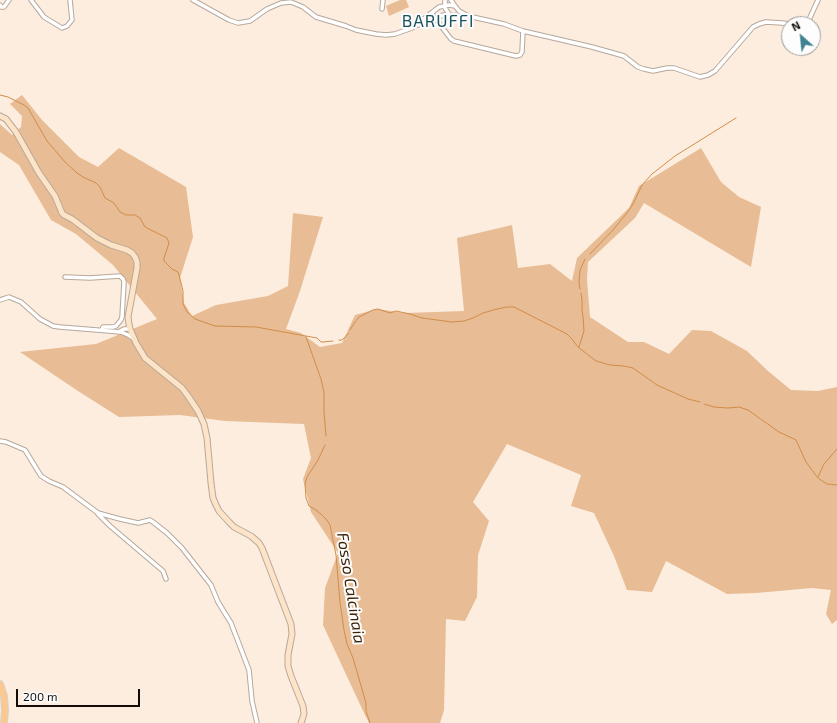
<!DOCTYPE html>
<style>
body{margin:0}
#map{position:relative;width:837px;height:723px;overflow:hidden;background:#fceddf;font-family:"Exo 2",sans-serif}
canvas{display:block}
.north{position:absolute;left:781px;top:16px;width:40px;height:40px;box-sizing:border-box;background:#fdfdfd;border:1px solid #9f9d9b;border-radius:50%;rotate:333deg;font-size:11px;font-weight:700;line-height:16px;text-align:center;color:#110c08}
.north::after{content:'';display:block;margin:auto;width:14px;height:18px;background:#3f8392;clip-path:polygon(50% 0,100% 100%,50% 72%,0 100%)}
.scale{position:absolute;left:16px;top:689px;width:124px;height:18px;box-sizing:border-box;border:2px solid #110c08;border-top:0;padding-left:5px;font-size:12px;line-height:14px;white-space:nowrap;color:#110c08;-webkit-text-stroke:3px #fdfdfd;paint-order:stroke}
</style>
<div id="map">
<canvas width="837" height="723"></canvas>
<div class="north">N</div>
<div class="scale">200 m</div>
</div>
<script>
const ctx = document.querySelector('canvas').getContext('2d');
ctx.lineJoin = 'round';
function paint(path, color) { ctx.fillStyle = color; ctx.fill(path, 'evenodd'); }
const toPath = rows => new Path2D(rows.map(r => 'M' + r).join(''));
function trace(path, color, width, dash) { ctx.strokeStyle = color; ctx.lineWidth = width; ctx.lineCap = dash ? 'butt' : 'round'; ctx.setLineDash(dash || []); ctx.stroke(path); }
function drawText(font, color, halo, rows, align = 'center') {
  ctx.font = font + ' "Exo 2",sans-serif'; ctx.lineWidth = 4; ctx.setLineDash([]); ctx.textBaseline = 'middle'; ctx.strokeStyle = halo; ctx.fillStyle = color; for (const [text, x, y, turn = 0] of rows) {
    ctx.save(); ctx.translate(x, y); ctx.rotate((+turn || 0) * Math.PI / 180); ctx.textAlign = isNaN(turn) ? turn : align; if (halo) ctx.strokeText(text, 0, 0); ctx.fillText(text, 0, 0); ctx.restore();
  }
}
paint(toPath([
 [400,0,406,0,409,7,389,16,386,6],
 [22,95,42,120,79,157,98,167,119,148,186,187,193,237,180,278,184,303,192,316,216,305,268,296,288,286,293,213,323,217,300,291,286,329,301,333,320,347,342,343,355,315,377,309,405,313,464,311,457,238,512,225,518,268,550,264,572,281,577,258,629,208,639,186,701,148,721,182,739,197,761,207,751,267,644,203,635,218,588,262,587,279,590,317,628,342,644,342,669,354,692,330,711,331,747,351,768,371,791,390,818,391,837,387,837,620,832,624,826,614,831,590,812,588,756,593,727,594,666,561,652,592,627,590,614,556,594,513,571,506,581,475,507,444,473,502,489,521,478,555,477,597,465,621,446,619,444,710,440,723,369,723,365,715,323,625,325,588,338,553,311,512,303,479,311,458,304,424,225,421,180,415,119,417,78,391,20,352,96,344,157,319,113,265,76,234,51,220,19,165,0,152,0,124,12,135,21,127,22,116,10,104]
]), '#e8bc94');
trace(toPath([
 [0,95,8,97,24,105,28,108,47,141,65,162,77,173,83,177,96,183,100,187,105,198,114,203,120,212,126,215,135,215,140,218,145,227,167,238,169,243,164,258,164,261,172,269,178,272,179,275,183,291,183,304,187,312,195,319,215,326,256,327,317,338,321,342,323,342,333,341],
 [590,254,612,231,627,213,633,204,642,185,652,174,675,156,736,118],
 [580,289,579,283,580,270,585,259],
 [350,330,355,322,359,317,373,310,378,309,390,313,396,311,410,314,422,318,452,322,464,321,473,318,483,313,497,309,507,307,514,307,567,334,571,338,578,347,596,361,610,365,624,366,633,368,657,385,688,399,700,402],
 [306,337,321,379,324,392,324,412,326,436],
 [339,340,342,340,349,333],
 [579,347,584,331,583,317,582,310,582,300,581,293],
 [704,404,714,407,728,408,739,407,748,410,779,432,796,440,806,462,818,478,827,484,837,485],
 [325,445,318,460,307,477,305,484,306,498,309,506,316,510,322,515,326,519,330,525,336,555,340,602,344,630,347,644,353,658,366,703,366,711,370,723],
 [818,477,824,464,837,449]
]), '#d08d49', 1);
const minor = toPath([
 [31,0,44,17,62,28,67,26,72,20,70,0],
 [193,0,229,20,238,23,250,21,267,9,281,3,291,2,303,7,316,17,346,26,356,30,376,34,386,35,395,34,412,28,434,11,439,7,449,5,455,6],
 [445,0,445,8,449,14],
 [451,0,455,6,459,11,468,16,504,24,523,31,592,47,624,56,638,67,644,69,653,71,667,68,674,68,700,77,708,75,715,71,753,27,759,24,766,22,782,23,790,24],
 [0,5,1,7,4,7,9,0],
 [382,9,383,0],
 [431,13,451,39,454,41,516,56,520,55,522,52,523,31],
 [807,24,818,0],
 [418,25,428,23,437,17,444,15,465,16],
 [65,277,90,278,120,276,123,279,124,282,122,317,121,320,116,326,113,327,103,327,102,330],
 [0,300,9,297,21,302,40,319,53,326,60,327,121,332,128,335,133,338],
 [118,332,124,329,130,329],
 [0,441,6,442,25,450,41,476,49,481,63,487,98,513,120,519,138,523,150,520,153,522,167,533,182,548,211,585,218,602,231,623,249,670,252,701,257,723],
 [98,514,110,526,163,571,166,579]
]);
const secondary = toPath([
 [0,116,6,119,16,132,39,173,55,196,62,213,64,215,72,219,97,238,111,245,127,250,132,253,135,257,137,262,137,268,128,317,129,324,130,329,136,343,145,358,182,388,188,396,198,411,204,424,207,438,211,483,213,498,216,505,219,511,229,522,234,527,251,536,259,543,262,548,291,624,292,634,288,655,288,666,291,676,303,706,304,714,301,723]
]);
const primary = toPath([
 [0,684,4,696,5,710,4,723]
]);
trace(minor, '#b6a89c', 5.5);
trace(secondary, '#b6a89c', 7);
trace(primary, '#d4d3d3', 8);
trace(minor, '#fff', 3.5);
trace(secondary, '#fee4c7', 5);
trace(primary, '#fdc88f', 6);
drawText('italic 16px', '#3d2204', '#fdfdfd', [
 ["Fosso Calcinaia",351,588,81]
]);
ctx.letterSpacing = '1px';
drawText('17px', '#1a525d', '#fdfdfd', [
 ["BARUFFI",438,21]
]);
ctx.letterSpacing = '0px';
</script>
